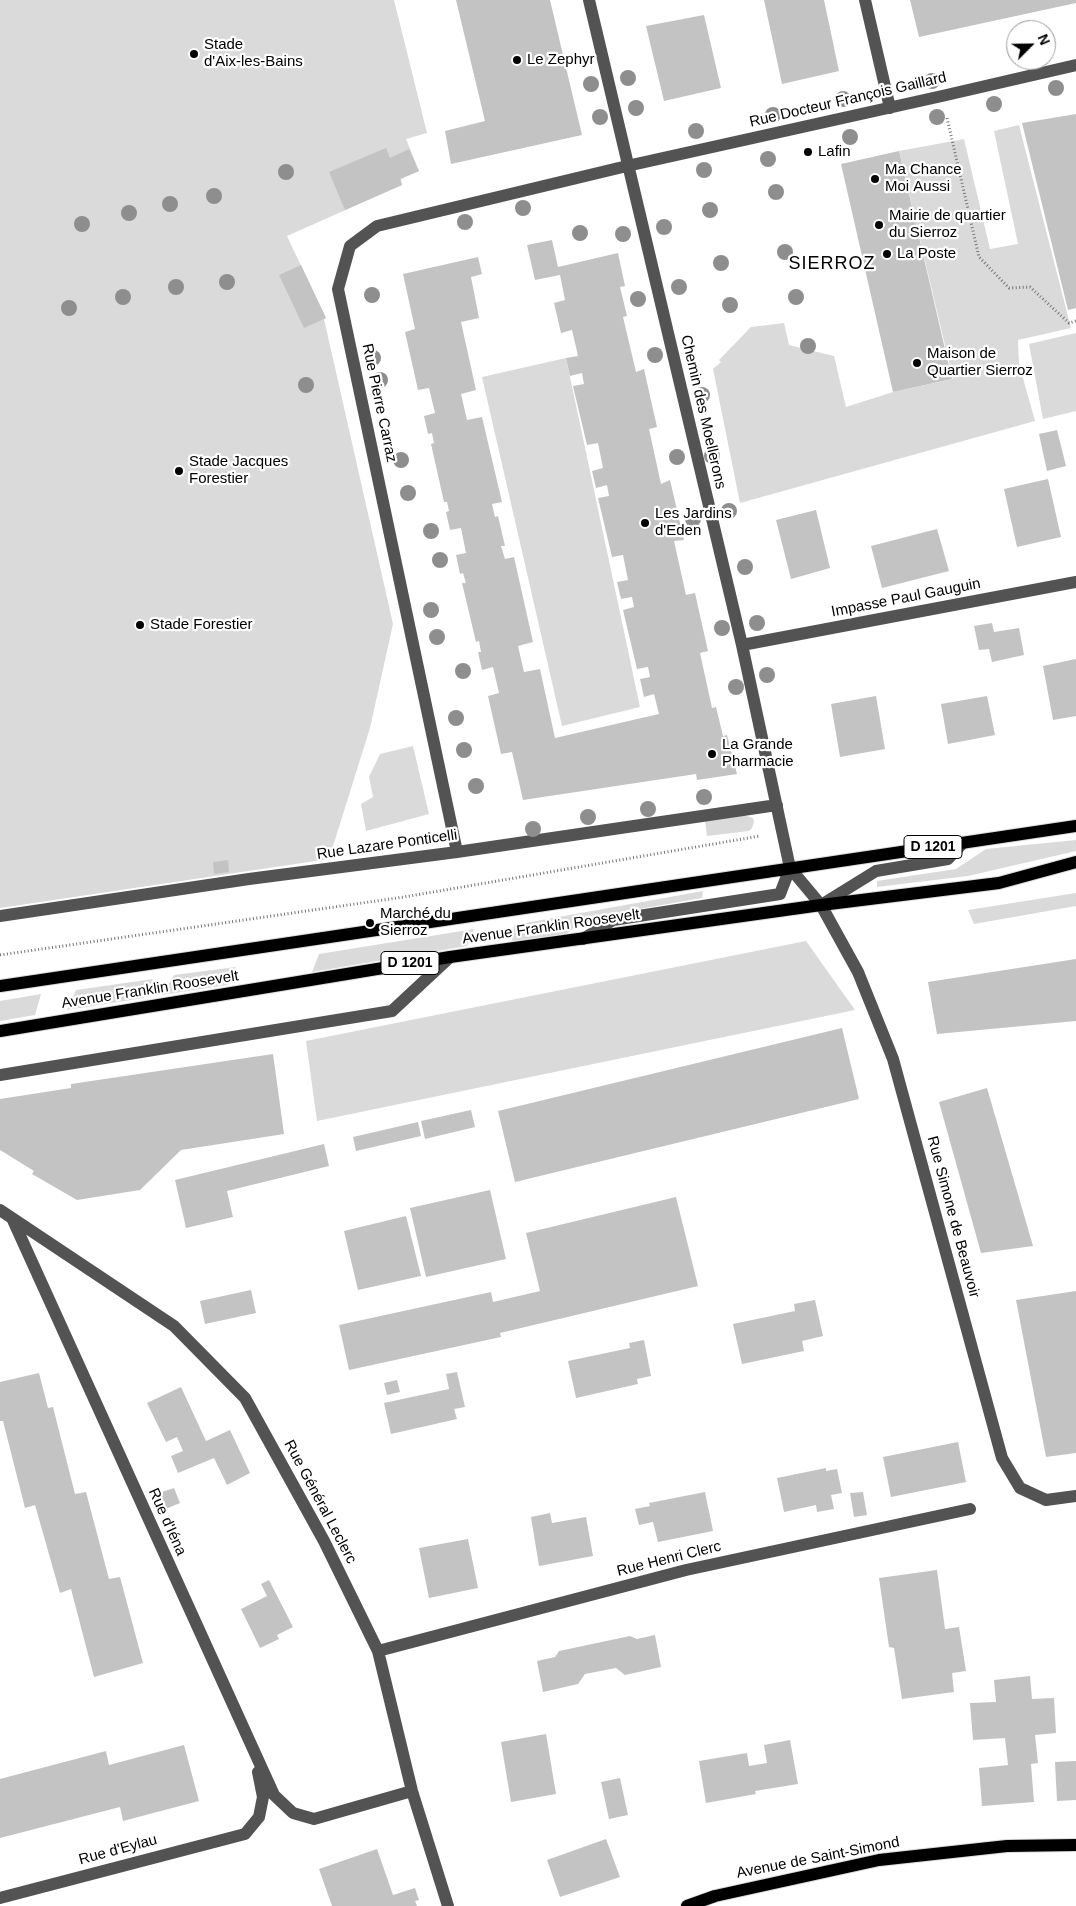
<!DOCTYPE html>
<meta charset="utf-8">
<style>
body{margin:0}
#map{position:relative;width:1076px;height:1906px;overflow:hidden;background:#fff;font-family:Helvetica,sans-serif}
canvas{display:block}
.north{position:absolute;left:1006px;top:20px;width:50px;height:50px;box-sizing:border-box;background:#fff;border:1px solid #999;border-radius:50%;rotate:67deg;font-size:14px;font-weight:700;line-height:20px;text-align:center;color:#000}
.north::after{content:'';display:block;margin:auto;width:18px;height:22px;background:#000;clip-path:polygon(50% 0,100% 100%,50% 72%,0 100%)}
</style>
<div id="map">
<canvas width="1076" height="1906"></canvas>
<div class="north">N</div>
</div>
<script>
const ctx = document.querySelector('canvas').getContext('2d');
ctx.lineJoin = 'round';
function paint(path, color) { ctx.fillStyle = color; ctx.fill(path, 'evenodd'); }
const toPath = rows => new Path2D(rows.map(r => 'M' + r).join(''));
function trace(path, color, width, dash) { ctx.strokeStyle = color; ctx.lineWidth = width; ctx.lineCap = dash ? 'butt' : 'round'; ctx.setLineDash(dash || []); ctx.stroke(path); }
function drawText(font, color, halo, rows, align = 'center') {
  ctx.font = font + ' Helvetica,sans-serif'; ctx.lineWidth = 4.5; ctx.setLineDash([]); ctx.textBaseline = 'middle'; ctx.strokeStyle = halo; ctx.fillStyle = color; for (const [text, x, y, turn = 0] of rows) {
    ctx.save(); ctx.translate(x, y); ctx.rotate((+turn || 0) * Math.PI / 180); ctx.textAlign = isNaN(turn) ? turn : align; if (halo) ctx.strokeText(text, 0, 0); ctx.fillText(text, 0, 0); ctx.restore();
  }
}
paint(toPath([
 [0,0,394,0,427,133,406,139,419,171,401,179,402,185,287,236,326,318,324,319,393,624,370,728,329,859,0,908],
 [1019,125,1071,328,1018,340,1019,364,1035,421,740,503,713,369,721,362,719,360,751,327,784,323,789,345,834,356,846,407,893,392,953,379,899,151,964,139,990,249,1018,244,994,131],
 [1076,333,1076,411,1043,419,1029,344],
 [566,358,640,707,562,726,482,377],
 [413,746,429,814,366,831,361,804,373,797,369,777,380,754],
 [744,815,753,818,754,822,752,828,749,831,707,836,705,820],
 [1076,840,1076,851,968,876,877,887,877,881,956,869,986,849],
 [703,891,702,898,588,918,566,934,512,941,514,925],
 [1076,893,1076,906,974,924,968,910],
 [474,929,467,946,312,972,319,954],
 [806,941,855,1010,317,1121,306,1041],
 [236,967,227,985,162,995,174,975],
 [153,979,144,998,67,1010,76,990],
 [41,994,35,1015,0,1021,0,1001]
]), '#dadada');
paint(toPath([
 [456,0,550,0,582,135,451,164,445,131,485,121],
 [764,0,824,0,839,71,782,84],
 [910,0,1076,0,1076,3,919,37],
 [704,15,721,88,664,101,646,26],
 [1076,114,1076,308,1068,310,1022,123],
 [386,148,390,158,409,149,419,171,400,179,402,185,345,210,329,172],
 [899,151,952,379,893,392,841,164],
 [552,240,558,267,618,253,625,286,620,287,627,316,623,317,636,372,644,369,657,427,649,429,661,484,670,480,684,540,674,541,686,595,695,593,708,651,700,653,712,708,716,707,723,736,727,735,737,774,697,780,696,774,523,800,512,752,501,754,488,696,499,693,493,667,482,670,478,652,481,652,479,641,476,642,462,583,466,583,463,573,460,574,456,555,466,553,461,528,450,530,446,512,449,511,447,502,444,502,431,444,434,443,432,433,428,434,424,416,435,413,429,388,418,390,405,332,415,329,403,274,478,257,482,274,471,277,479,318,461,322,476,390,461,394,467,420,482,417,502,502,492,504,495,517,498,516,505,546,501,546,505,559,514,557,533,642,518,646,524,672,540,669,555,738,659,714,654,694,644,697,640,679,650,677,648,667,637,669,623,610,634,607,632,597,621,599,617,582,628,580,623,555,612,557,598,498,609,496,607,485,596,488,592,471,603,468,598,443,587,445,573,386,584,384,582,373,570,376,566,358,578,356,572,330,561,333,554,303,565,300,560,275,535,280,527,245],
 [301,265,326,318,304,328,279,275],
 [1057,430,1066,466,1047,471,1039,434],
 [1048,479,1061,537,1017,547,1004,489],
 [816,510,830,568,791,579,776,520],
 [937,529,949,571,882,588,871,546],
 [992,623,994,632,1019,628,1024,655,992,662,989,649,979,650,974,626],
 [1076,659,1076,716,1053,720,1043,666],
 [876,696,885,749,840,757,831,704],
 [987,696,995,735,948,744,941,704],
 [228,860,229,872,214,874,213,862],
 [1076,959,1076,1021,937,1034,928,982],
 [842,1028,859,1099,515,1182,498,1111],
 [273,1054,284,1134,181,1150,140,1190,77,1200,32,1174,34,1171,0,1150,0,1099,71,1088,71,1084],
 [987,1088,1033,1246,981,1253,939,1102],
 [471,1110,475,1127,425,1139,421,1121],
 [418,1122,421,1136,356,1151,353,1137],
 [324,1144,329,1166,227,1191,233,1217,186,1228,175,1180],
 [490,1190,506,1259,426,1277,410,1208],
 [676,1197,698,1286,500,1333,501,1337,349,1370,339,1325,491,1292,493,1302,540,1291,526,1233],
 [406,1216,421,1276,358,1290,344,1231],
 [251,1290,256,1313,205,1324,200,1301],
 [1076,1291,1076,1453,1046,1457,1016,1300],
 [815,1300,823,1336,802,1341,804,1351,742,1364,733,1324,795,1311,794,1304],
 [644,1340,651,1376,637,1379,638,1384,576,1398,568,1361,630,1348,629,1343],
 [457,1372,465,1407,454,1409,457,1419,391,1434,384,1403,449,1389,446,1374],
 [39,1373,48,1408,53,1407,75,1494,86,1492,109,1579,120,1577,143,1663,94,1677,71,1589,60,1593,35,1505,25,1508,3,1421,0,1421,0,1382],
 [397,1380,400,1392,387,1395,384,1383],
 [181,1387,206,1441,230,1430,250,1473,227,1485,214,1458,178,1473,171,1456,183,1451,177,1437,166,1442,147,1403],
 [958,1442,966,1482,891,1497,883,1457],
 [826,1468,826,1471,837,1469,842,1493,831,1495,834,1509,817,1512,816,1505,784,1512,777,1478],
 [174,1488,180,1503,163,1510,156,1494],
 [705,1492,713,1531,658,1542,653,1522,639,1525,635,1509,650,1506,649,1503],
 [863,1492,867,1515,854,1517,850,1493],
 [550,1513,552,1523,586,1517,593,1556,539,1566,531,1517],
 [468,1539,478,1588,429,1598,419,1548],
 [937,1570,945,1629,959,1627,966,1671,952,1673,954,1692,902,1699,894,1648,889,1647,879,1578],
 [269,1580,293,1627,277,1635,279,1639,260,1648,241,1609,267,1596,261,1584],
 [655,1635,661,1667,625,1675,616,1668,585,1674,578,1684,543,1692,537,1661,555,1657,559,1651,630,1636,637,1639],
 [1030,1676,1032,1699,1054,1698,1056,1733,1035,1735,1038,1763,1031,1764,1034,1802,982,1806,979,1768,1008,1765,1005,1738,973,1740,970,1703,996,1702,994,1680],
 [546,1734,556,1794,511,1802,501,1742],
 [790,1740,798,1784,755,1791,756,1794,706,1803,699,1761,747,1753,749,1766,767,1763,764,1745],
 [184,1745,199,1801,123,1821,120,1807,0,1838,0,1779,106,1751,109,1765],
 [1076,1761,1076,1800,1057,1801,1055,1762],
 [620,1778,628,1815,609,1819,601,1782],
 [606,1839,620,1877,560,1897,547,1860],
 [377,1849,393,1895,415,1888,419,1900,415,1901,417,1906,332,1906,319,1869]
]), '#c3c3c3');
const major = toPath([
 [0,986,1076,826],
 [0,1031,450,957,821,905,999,883,1076,862],
 [687,1906,715,1896,879,1860,1007,1846,1076,1845]
]);
trace(major, '#dbdbdb', 14);
trace(toPath([
 [947,118,979,257,1009,288,1030,287,1069,323,1076,321],
 [0,955,404,897,760,836]
]), '#757575', 3, [1, 2.5]);
trace(toPath([
 [589,0,742,645,790,868,821,905,858,972,893,1059,1002,1458,1020,1488,1046,1500,1076,1496],
 [865,0,890,108],
 [742,645,1076,582],
 [457,852,338,289,350,246,377,226,627,166,942,96,1076,65],
 [821,905,876,871,948,859,963,843],
 [0,916,249,879,457,852,777,805],
 [583,939,613,920,780,894,790,868],
 [0,1075,392,1011,450,957],
 [0,1210,174,1326,245,1398,324,1541,378,1651,412,1791,448,1906],
 [12,1218,274,1795,293,1813,314,1819,412,1791],
 [378,1651,686,1570,970,1509],
 [0,1898,245,1834,259,1817,263,1797,258,1772]
]), '#535353', 12);
trace(major, '#000', 12);
ctx.fillStyle = '#8e8e8e';
for (const [x, y] of [
 [628,78],
 [932,81],
 [591,84],
 [1056,88],
 [843,99],
 [994,104],
 [636,108],
 [773,115],
 [600,117],
 [937,117],
 [696,131],
 [850,137],
 [768,159],
 [704,170],
 [286,172],
 [776,192],
 [214,196],
 [170,204],
 [523,208],
 [710,210],
 [129,213],
 [465,222],
 [82,224],
 [664,227],
 [580,233],
 [623,234],
 [785,252],
 [721,263],
 [227,282],
 [176,287],
 [679,287],
 [372,295],
 [123,297],
 [796,297],
 [638,299],
 [730,305],
 [69,308],
 [808,346],
 [655,355],
 [373,358],
 [380,380],
 [306,385],
 [702,395],
 [712,456],
 [677,457],
 [401,460],
 [408,493],
 [729,511],
 [693,519],
 [431,531],
 [440,560],
 [745,567],
 [431,610],
 [757,623],
 [722,628],
 [437,637],
 [463,671],
 [767,675],
 [736,687],
 [456,718],
 [464,750],
 [476,786],
 [704,797],
 [648,809],
 [588,817],
 [533,829]
]) { ctx.beginPath(); ctx.arc(x, y, 8, 0, 2 * Math.PI); ctx.fill(); }
for (const [x, y, r, color] of [
 [194,54,5,"#000"],
 [517,60,5,"#000"],
 [808,152,5,"#000"],
 [875,179,5,"#000"],
 [879,225,5,"#000"],
 [887,254,5,"#000"],
 [917,363,5,"#000"],
 [179,471,5,"#000"],
 [645,523,5,"#000"],
 [140,625,5,"#000"],
 [712,754,5,"#000"],
 [370,923,5,"#000"]
]) { const dot = new Path2D(); dot.arc(x, y, r, 0, 2 * Math.PI); ctx.fillStyle = color; ctx.fill(dot); trace(dot, '#fff', 2); }
for (const [x, y, w] of [
 [933,847,58],
 [410,963,58]
]) { const box = new Path2D(); box.roundRect(x - w / 2, y - 11.5, w, 23, 4); ctx.fillStyle = '#fff'; ctx.fill(box); trace(box, '#000', 1); }
drawText('bold 14px', '#000', null, [
 ["D 1201",933,847],
 ["D 1201",410,963]
]);
drawText('15px', '#000', '#fff', [
 ["Stade",204,45],
 ["d'Aix-les-Bains",204,62],
 ["Le Zephyr",527,60],
 ["Lafin",818,152],
 ["Ma Chance",885,170],
 ["Moi Aussi",885,187],
 ["Mairie de quartier",889,216],
 ["du Sierroz",889,233],
 ["La Poste",897,254],
 ["Maison de",927,354],
 ["Quartier Sierroz",927,371],
 ["Stade Jacques",189,462],
 ["Forestier",189,479],
 ["Les Jardins",655,514],
 ["d'Eden",655,531],
 ["Stade Forestier",150,625],
 ["La Grande",722,745],
 ["Pharmacie",722,762],
 ["Marché du",380,914],
 ["Sierroz",380,931]
], 'left');
drawText('15px', '#000', '#fff', [
 ["Rue Docteur François Gaillard",848,100,-13],
 ["Rue Pierre Carraz",379,403,78],
 ["Chemin des Moellerons",703,412,77],
 ["Impasse Paul Gauguin",906,598,-11],
 ["Rue Lazare Ponticelli",387,845,-8],
 ["Avenue Franklin Roosevelt",551,927,-8],
 ["Avenue Franklin Roosevelt",150,990,-9],
 ["Rue Simone de Beauvoir",953,1217,75],
 ["Rue Général Leclerc",320,1502,62],
 ["Rue d'Iéna",167,1522,66],
 ["Rue Henri Clerc",669,1559,-14],
 ["Rue d'Eylau",118,1850,-15],
 ["Avenue de Saint-Simond",818,1858,-11]
]);
ctx.letterSpacing = '1px';
drawText('18px', '#000', '#fff', [
 ["SIERROZ",832,264]
]);
ctx.letterSpacing = '0px';
</script>
